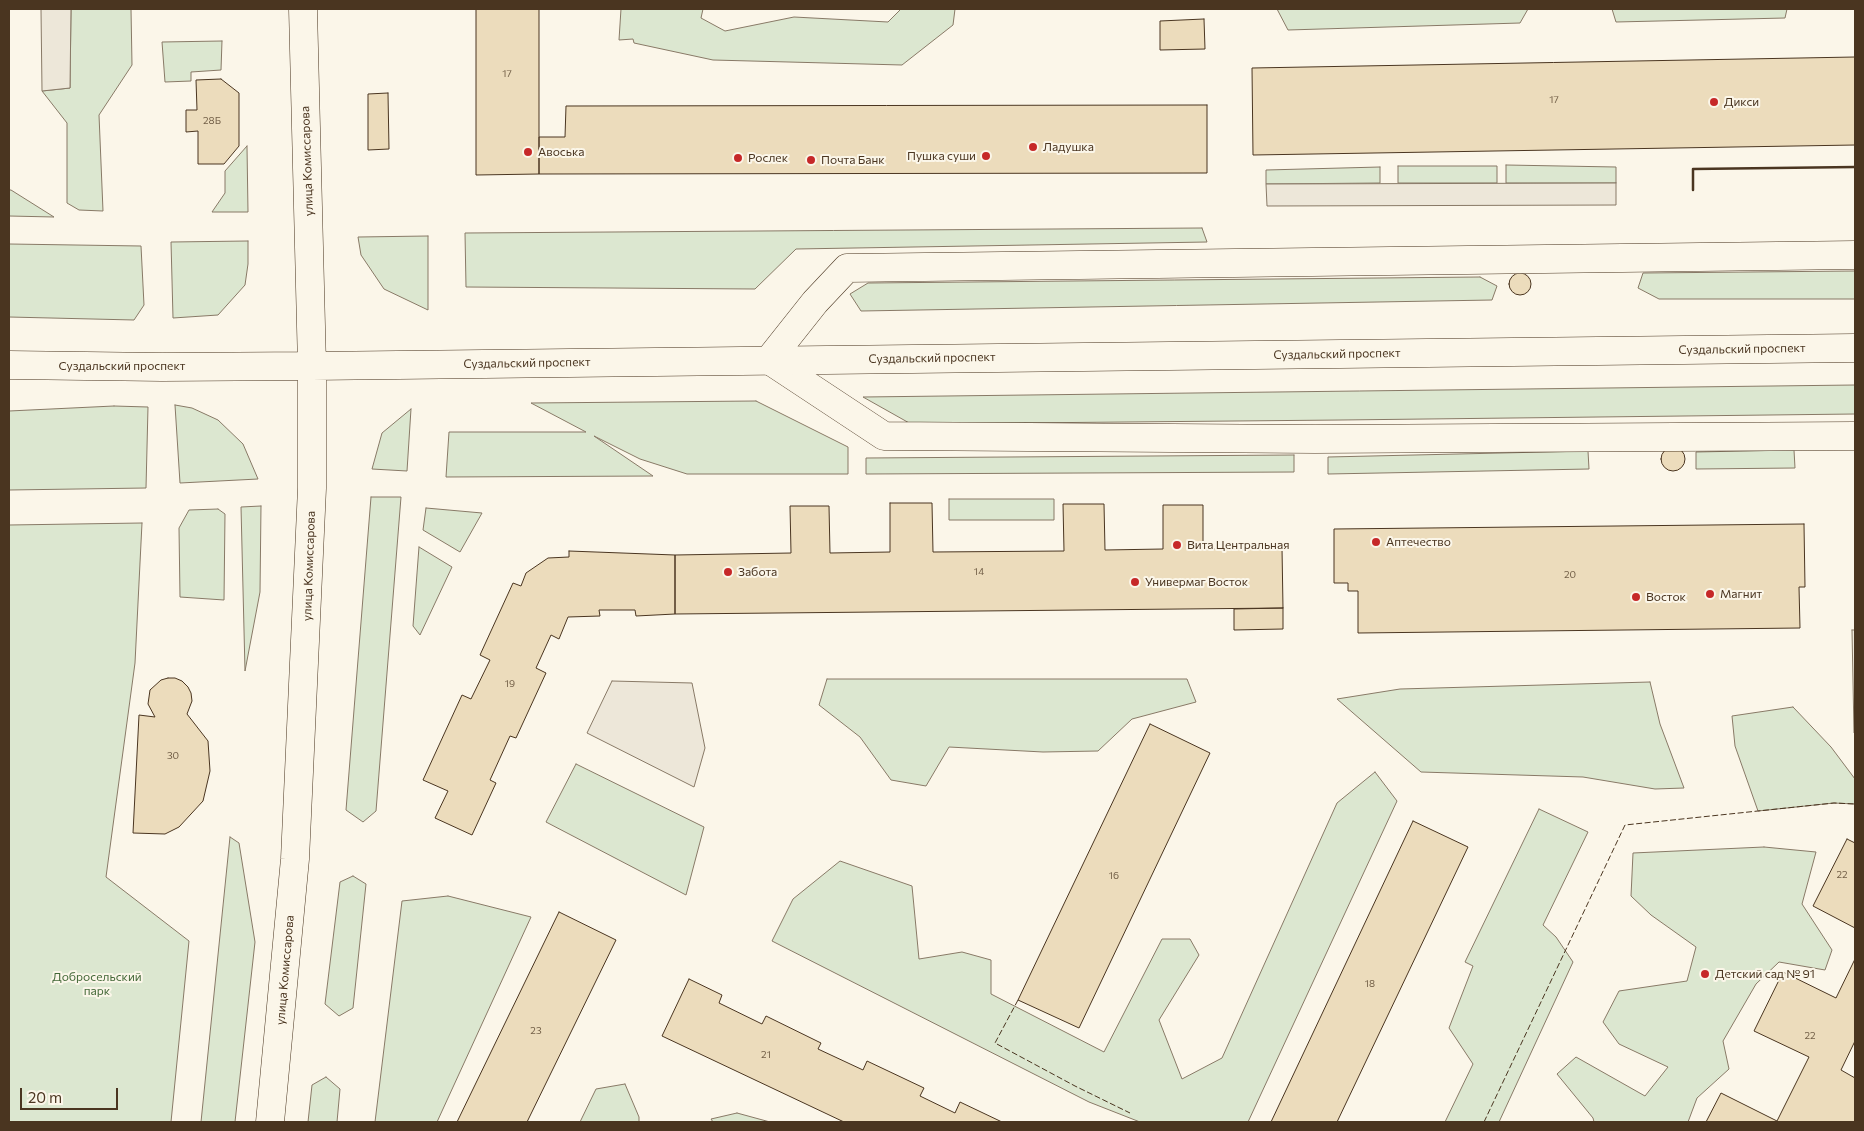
<!DOCTYPE html>
<meta charset="utf-8">
<style>
body{margin:0}
#map{position:relative;width:1864px;height:1131px;overflow:hidden;background:#fbf6e9;font-family:Commissioner,sans-serif}
canvas{display:block}
.frame{position:absolute;inset:0;border:10px solid #4a3520;pointer-events:none}
.scale{position:absolute;left:20px;top:1088px;width:98px;height:22px;box-sizing:border-box;border:2px solid #4a3520;border-top:0;padding-left:6px;font-size:15px;line-height:18px;white-space:nowrap;color:#4a3520;-webkit-text-stroke:4px #fbf6e9;paint-order:stroke}
</style>
<div id="map">
<canvas width="1864" height="1131"></canvas>
<div class="frame"></div>
<div class="scale">20 m</div>
</div>
<script>
const ctx = document.querySelector('canvas').getContext('2d');
ctx.lineJoin = 'round';
function paint(path, color) { ctx.fillStyle = color; ctx.fill(path, 'evenodd'); }
const toPath = rows => new Path2D(rows.map(r => 'M' + r).join(''));
function trace(path, color, width, dash) { ctx.strokeStyle = color; ctx.lineWidth = width; ctx.lineCap = dash ? 'butt' : 'round'; ctx.setLineDash(dash || []); ctx.stroke(path); }
function drawText(font, color, halo, rows, align = 'center') {
  ctx.font = font + ' Commissioner,sans-serif'; ctx.lineWidth = 4; ctx.setLineDash([]); ctx.textBaseline = 'middle'; ctx.strokeStyle = halo; ctx.fillStyle = color; for (const [text, x, y, turn = 0] of rows) {
    ctx.save(); ctx.translate(x, y); ctx.rotate((+turn || 0) * Math.PI / 180); ctx.textAlign = isNaN(turn) ? turn : align; if (halo) ctx.strokeText(text, 0, 0); ctx.fillText(text, 0, 0); ctx.restore();
  }
}
const green = toPath([
 [71,9,131,9,132,65,99,115,103,211,79,210,67,203,67,123,42,91,70,88,71,9],
 [621,9,703,9,701,18,725,31,794,17,888,22,901,9,955,9,953,25,902,65,713,60,634,43,633,39,619,40,621,9],
 [1277,9,1528,9,1520,23,1288,30,1277,9],
 [1612,9,1787,9,1785,18,1616,22,1612,9],
 [222,41,221,70,191,72,191,81,165,82,162,42,222,41],
 [247,146,248,212,212,212,225,193,225,171,247,146],
 [1506,165,1616,167,1616,183,1506,183,1506,165],
 [1398,166,1497,166,1497,183,1398,183,1398,166],
 [1380,167,1380,183,1266,184,1266,170,1380,167],
 [9,190,11,190,54,217,9,216,9,190],
 [1202,228,1207,242,796,249,755,289,466,287,465,233,1202,228],
 [428,236,428,310,384,289,361,255,358,237,428,236],
 [248,241,248,264,245,285,218,315,173,318,171,242,248,241],
 [9,244,141,246,144,305,134,320,9,317,9,244],
 [1855,271,1855,299,1659,299,1638,288,1643,273,1855,271],
 [1480,277,1497,286,1492,300,861,311,850,294,868,283,1480,277],
 [1855,385,1855,414,1341,420,911,424,863,397,1855,385],
 [756,401,848,447,848,474,687,474,640,459,594,436,653,476,446,477,449,432,586,432,531,403,756,401],
 [175,405,192,408,218,420,243,444,258,479,180,483,175,405],
 [114,406,148,407,146,488,9,490,9,411,114,406],
 [411,409,407,471,372,469,382,433,411,409],
 [1794,450,1795,468,1696,469,1696,452,1794,450],
 [1588,451,1589,469,1328,474,1328,457,1588,451],
 [1294,455,1294,472,866,474,866,458,1294,455],
 [371,497,401,497,376,811,363,822,346,810,371,497],
 [949,499,1054,499,1054,520,949,520,949,499],
 [261,506,260,592,245,671,241,507,261,506],
 [426,508,482,513,460,552,423,530,426,508],
 [218,509,225,514,224,600,180,597,179,528,189,510,218,509],
 [142,523,135,663,106,877,189,941,171,1122,9,1122,9,525,142,523],
 [419,547,452,567,420,635,413,626,419,547],
 [827,679,1187,679,1196,702,1132,719,1098,751,1043,752,949,747,926,786,891,780,860,737,819,705,827,679],
 [1650,682,1660,724,1684,788,1655,789,1583,777,1421,772,1337,699,1400,689,1650,682],
 [1793,707,1831,747,1855,779,1855,804,1834,803,1758,811,1735,746,1732,716,1793,707],
 [576,764,704,827,686,895,546,822,576,764],
 [1375,772,1397,801,1248,1122,1140,1122,1089,1102,772,941,793,899,840,861,912,886,919,959,962,952,991,960,991,994,1104,1052,1162,939,1190,939,1199,955,1159,1020,1182,1079,1222,1058,1337,803,1375,772],
 [1539,809,1588,832,1543,925,1556,937,1573,962,1499,1122,1445,1122,1473,1064,1449,1028,1473,966,1465,962,1539,809],
 [230,837,239,843,255,942,235,1122,201,1122,230,837],
 [1764,847,1816,852,1802,904,1832,950,1825,970,1779,962,1756,984,1723,1041,1729,1069,1697,1098,1688,1122,1594,1122,1593,1118,1557,1074,1576,1057,1645,1096,1668,1067,1619,1044,1603,1022,1619,991,1687,981,1696,947,1651,915,1631,896,1633,853,1764,847],
 [353,876,366,884,353,1008,339,1016,325,1004,340,882,353,876],
 [448,896,531,917,437,1122,375,1122,402,901,448,896],
 [326,1077,340,1089,337,1122,308,1122,312,1085,326,1077],
 [625,1084,639,1117,639,1122,580,1122,596,1089,625,1084],
 [737,1113,770,1122,713,1122,711,1119,737,1113]
]);
paint(green, '#dce7d0');
trace(green, '#887966', 1);
const parking = toPath([
 [41,9,71,9,70,88,42,91,41,9],
 [1616,183,1616,205,1267,206,1266,184,1616,183],
 [1852,630,1855,630,1855,733,1854,733,1852,630],
 [612,681,692,683,705,748,694,787,587,733,612,681]
]);
paint(parking, '#ede7d9');
trace(parking, '#887966', 1);
const building = toPath([
 [476,9,539,9,539,174,476,175,476,9],
 [1204,19,1205,49,1160,50,1160,21,1204,19],
 [1855,57,1855,145,1253,155,1252,68,1855,57],
 [221,79,239,93,239,146,224,164,198,164,198,131,186,132,186,110,197,110,196,80,221,79],
 [388,93,389,149,368,150,368,94,388,93],
 [1207,105,1207,173,539,174,539,137,565,137,566,106,1207,105],
 '1509 284a11 11 0 1 1 22 0a11 11 0 1 1-22 0Z',
 '1661 459a12 12 0 1 1 24 0a12 12 0 1 1-24 0Z',
 [890,503,932,503,933,552,1064,551,1063,504,1104,504,1105,550,1163,549,1163,505,1203,505,1203,549,1282,548,1283,608,675,614,675,555,791,553,790,506,829,506,830,553,890,552,890,503],
 [1804,524,1805,587,1799,587,1800,628,1358,633,1358,591,1348,591,1348,583,1334,583,1334,529,1804,524],
 [569,551,675,555,675,614,636,616,635,610,599,610,600,616,568,617,559,639,551,635,536,668,546,673,516,738,510,736,490,780,496,783,472,835,435,818,448,791,423,780,462,695,471,699,490,660,480,655,513,583,521,586,526,573,548,558,569,557,569,551],
 [1283,608,1283,629,1234,630,1234,609,1283,608],
 [168,678,175,678,182,681,188,687,191,693,192,701,187,714,208,741,210,771,203,801,179,827,165,834,133,833,139,715,155,717,148,704,150,690,161,680,168,678],
 [1150,724,1210,753,1079,1028,1018,1000,1150,724],
 [1413,821,1468,847,1337,1122,1271,1122,1413,821],
 [1847,839,1855,843,1855,928,1813,906,1847,839],
 [559,912,616,940,527,1122,457,1122,559,912],
 [1855,959,1855,1041,1841,1070,1855,1078,1855,1122,1706,1122,1721,1093,1777,1121,1809,1057,1754,1031,1783,972,1836,998,1855,959],
 [689,979,722,995,719,1003,762,1024,766,1016,821,1043,818,1049,863,1070,867,1061,924,1088,920,1096,955,1113,960,1102,1002,1122,844,1122,662,1036,689,979]
]);
paint(building, '#ecdcbc');
trace(building, '#4a3520', 1);
const minor = toPath([
 [1855,255,847,268,815,302,769,360,884,436,1315,439,1855,436]
]);
const major = toPath([
 [9,365,162,367,312,366,1855,348],
 [270,1122,295,859,312,488,312,366,303,9]
]);
trace(minor, '#4a3520', 29);
trace(major, '#4a3520', 29);
trace(minor, '#fbf6e9', 28);
trace(major, '#fbf6e9', 28);
trace(toPath([
 [1018,1000,995,1043,1075,1086,1130,1113],
 [1484,1122,1625,825,1834,803,1855,804]
]), '#4a3520', 1, [6, 2.5]);
trace(toPath([
 [1693,190,1693,169,1855,167]
]), '#4a3520', 2.5);
for (const [x, y, r, color] of [
 [1714,102,5,"#c62828"],
 [1033,147,5,"#c62828"],
 [528,152,5,"#c62828"],
 [986,156,5,"#c62828"],
 [738,158,5,"#c62828"],
 [811,160,5,"#c62828"],
 [1376,542,5,"#c62828"],
 [1177,545,5,"#c62828"],
 [728,572,5,"#c62828"],
 [1135,582,5,"#c62828"],
 [1710,594,5,"#c62828"],
 [1636,597,5,"#c62828"],
 [1705,974,5,"#c62828"]
]) { const dot = new Path2D(); dot.arc(x, y, r, 0, 2 * Math.PI); ctx.fillStyle = color; ctx.fill(dot); trace(dot, '#fbf6e9', 2); }
drawText('10px', '#725f47', null, [
 ["17",507,74],
 ["17",1554,100],
 ["28Б",212,121],
 ["14",979,572],
 ["20",1570,575],
 ["19",510,684],
 ["30",173,756],
 ["22",1842,875],
 ["16",1114,876],
 ["18",1370,984],
 ["23",536,1031],
 ["22",1810,1036],
 ["21",766,1055]
]);
drawText('12px', '#4a3520', '#fbf6e9', [
 ["Дикси",1724,102],
 ["Ладушка",1043,147],
 ["Авоська",538,152],
 ["Пушка суши",976,156,"right"],
 ["Рослек",748,158],
 ["Почта Банк",821,160],
 ["Аптечество",1386,542],
 ["Вита Центральная",1187,545],
 ["Забота",738,572],
 ["Универмаг Восток",1145,582],
 ["Магнит",1720,594],
 ["Восток",1646,597],
 ["Детский сад № 91",1715,974]
], 'left');
drawText('12px', '#4a3520', '#fbf6e9', [
 ["улица Комиссарова",307,161,-92],
 ["Суздальский проспект",1742,349,-1],
 ["Суздальский проспект",1337,354,-1],
 ["Суздальский проспект",932,358,-1],
 ["Суздальский проспект",527,363,-1],
 ["Суздальский проспект",122,366],
 ["улица Комиссарова",309,566,-88],
 ["улица Комиссарова",285,970,-85]
]);
drawText('12px', '#436837', '#fbf6e9', [
 ["Добросельский",97,977],
 ["парк",97,991]
]);
</script>
